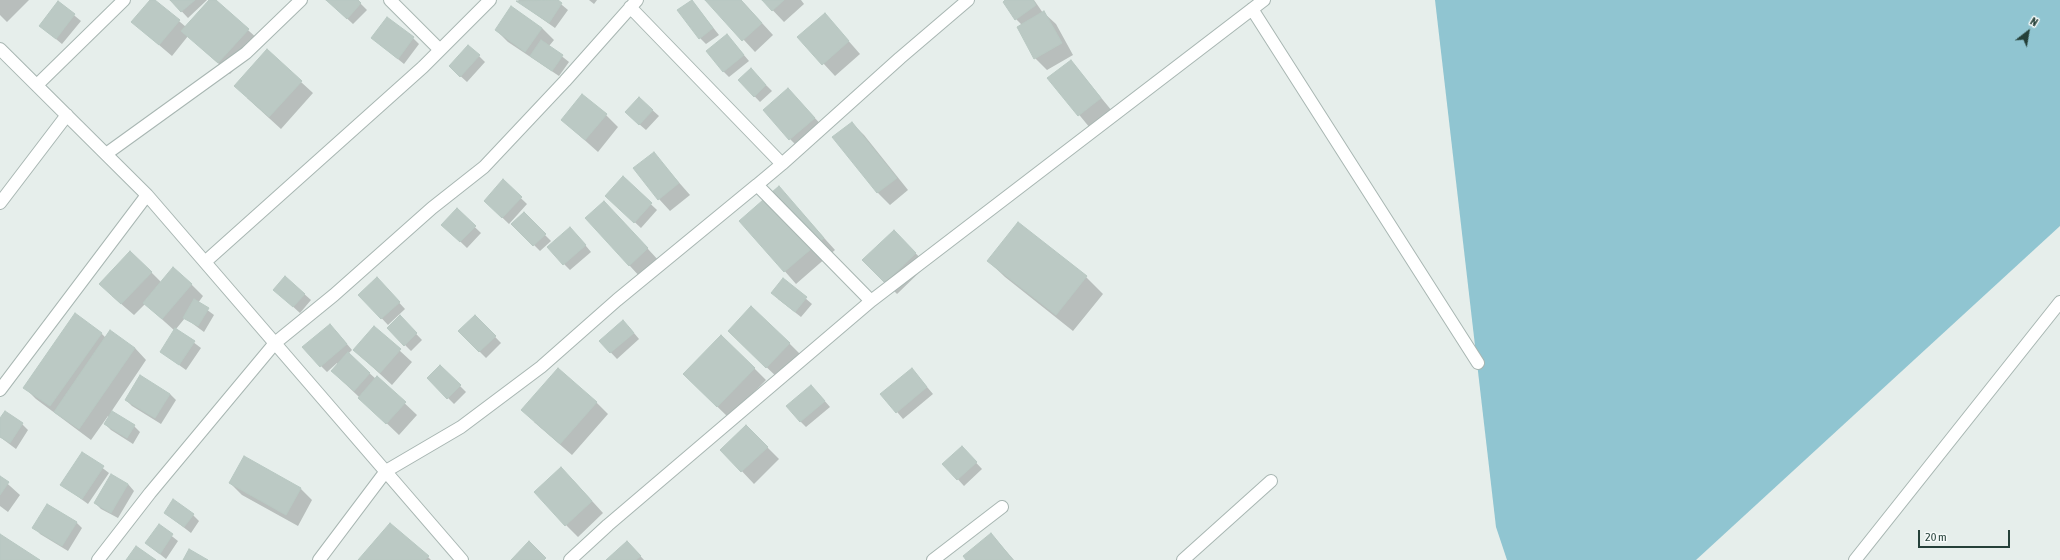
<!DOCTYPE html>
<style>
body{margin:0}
#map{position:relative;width:2060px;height:560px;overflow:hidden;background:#e6eeeb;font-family:"Asap Condensed",sans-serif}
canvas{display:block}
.north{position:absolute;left:2008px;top:12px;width:40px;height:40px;-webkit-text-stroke:3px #f6faf9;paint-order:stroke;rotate:31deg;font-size:11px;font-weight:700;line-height:16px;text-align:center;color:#254039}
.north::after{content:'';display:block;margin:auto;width:14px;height:18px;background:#254039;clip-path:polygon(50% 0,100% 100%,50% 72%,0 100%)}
.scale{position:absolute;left:1918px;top:530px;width:92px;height:18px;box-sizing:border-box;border:2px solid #254039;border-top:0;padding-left:5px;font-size:12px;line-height:14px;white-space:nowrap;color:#254039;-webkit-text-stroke:3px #f6faf9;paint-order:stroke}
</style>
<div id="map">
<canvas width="2060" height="560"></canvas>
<div class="north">N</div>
<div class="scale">20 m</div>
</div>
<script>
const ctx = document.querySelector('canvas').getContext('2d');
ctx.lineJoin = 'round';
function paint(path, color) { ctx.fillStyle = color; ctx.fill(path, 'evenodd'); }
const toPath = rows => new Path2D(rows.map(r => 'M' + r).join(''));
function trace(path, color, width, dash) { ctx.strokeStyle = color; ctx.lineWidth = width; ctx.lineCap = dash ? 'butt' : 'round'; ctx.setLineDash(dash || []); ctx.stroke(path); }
paint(toPath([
 [1435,0,2060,0,2060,226,1696,560,1507,560,1496,527]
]), '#90c5d1');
paint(toPath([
 [0,0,29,0,7,22,0,15],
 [151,0,154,0,186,27,210,0,215,0,260,41,230,74,188,36,172,56,132,22],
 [171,0,207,0,188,18],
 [327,0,357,0,367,10,353,24],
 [518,0,556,0,568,10,555,28,524,6],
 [589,0,597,0,594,4],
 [707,0,741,0,773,35,755,52],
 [763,0,801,0,804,4,784,22],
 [1007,0,1034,0,1043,13,1044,13,1056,24,1073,55,1047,70,1035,58,1022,25,1016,19],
 [692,1,719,35,706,44,700,38],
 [58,2,81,21,62,44,40,26],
 [825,14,860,54,835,76,799,37],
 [542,28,554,40,549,46,569,62,559,76,508,42,496,30],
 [727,35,749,61,729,77,723,71],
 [372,38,413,38,419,44,404,64],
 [479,56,485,62,467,82,456,72],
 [1071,61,1112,111,1090,128,1049,78],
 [751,70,772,91,760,102,739,80],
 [301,82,313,93,281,129,247,98],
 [788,89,826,130,802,151,790,139],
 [639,98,659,116,646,130,632,118],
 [606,115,618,127,598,152,562,120],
 [852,123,864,135,908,190,890,205,878,193,834,137],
 [653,153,690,195,670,211,659,199],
 [623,178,657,210,641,228,613,202],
 [503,181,527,204,509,224,485,201],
 [779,188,835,250,796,284,741,221],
 [457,210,481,233,467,248,443,225],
 [524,214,551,241,540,251,513,224],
 [616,214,659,261,641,278,586,218],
 [1018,223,1086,277,1103,294,1073,331,1005,277,988,261],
 [894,231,927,265,897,294,864,260],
 [576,234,591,252,570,270,564,264],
 [151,272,161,282,191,284,203,296,198,303,214,315,204,332,185,318,176,329,201,348,186,370,161,352,175,331,145,304,134,315,112,296],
 [285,277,311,300,300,313,280,295],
 [783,279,812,304,801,317,778,299],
 [383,285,405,309,388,325,360,295],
 [475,316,501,343,486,358,459,331],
 [400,317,422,340,411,351,388,328],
 [374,327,412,362,392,385,354,350],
 [629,327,639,339,617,359,600,341],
 [336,331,352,350,348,354,376,379,378,378,417,415,399,435,338,377,337,363,327,372,321,366],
 [101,333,106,338,135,348,146,360,111,412,134,426,140,432,133,444,111,430,105,424,109,417,108,416,91,440,36,399,24,387],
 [741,343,789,343,801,355,779,379],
 [440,366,466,392,454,404,428,378],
 [754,368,766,380,729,418,696,386],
 [917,375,933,394,903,419,882,394],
 [817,392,830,407,806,427,800,421],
 [170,394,176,400,161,424,132,406,126,400],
 [596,402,608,414,572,455,534,422],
 [0,420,22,424,28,430,16,449,0,437],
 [746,426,779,459,754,484,722,450],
 [83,453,109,473,88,504,62,485],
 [968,454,982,469,964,486,944,464],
 [0,477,20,495,8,512,0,506],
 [573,480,603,513,578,537,566,525],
 [230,483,301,489,312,500,298,526,242,495],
 [128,484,134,491,118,518,101,509,95,503],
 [165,513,193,515,199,521,191,533],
 [76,522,82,528,68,551,40,534,34,527],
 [159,526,178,541,166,559,146,543],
 [991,534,1014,560,968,560],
 [633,548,644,560,608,560],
 [428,557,431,560,360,560]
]), '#0003');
const building = toPath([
 [150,0,155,0,180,20,159,45,131,22,150,0],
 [170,0,195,0,181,12,170,0],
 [209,0,216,0,249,29,218,63,181,31,209,0],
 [326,0,358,0,361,3,347,19,326,0],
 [558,0,562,3,549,23,516,1,558,0],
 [692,0,713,28,699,39,677,10,692,0],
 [705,0,741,0,762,23,742,41,705,0],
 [762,0,784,0,772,11,762,0],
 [1005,0,1033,0,1036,5,1015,20,1003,2,1005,0],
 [58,1,75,14,56,39,39,26,58,1],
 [511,6,542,28,525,52,495,30,511,6],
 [1044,11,1062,43,1034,59,1017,27,1044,11],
 [825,13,849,41,822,65,797,37,825,13],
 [387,17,414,37,398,59,371,38,387,17],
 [727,34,744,55,723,72,706,51,727,34],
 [541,40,563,55,552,71,530,56,541,40],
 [468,45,480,55,460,77,449,66,468,45],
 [267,49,302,81,269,117,234,86,267,49],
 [1071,60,1101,98,1078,116,1047,78,1071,60],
 [751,68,766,85,754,97,738,80,751,68],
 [788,88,815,118,789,140,763,110,788,88],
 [582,94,607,114,585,140,561,120,582,94],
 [639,97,653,110,639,125,625,112,639,97],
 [852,122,897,178,877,193,832,137,852,122],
 [654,152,679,183,658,200,633,168,654,152],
 [623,176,652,203,634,223,605,196,623,176],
 [503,179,522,197,502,218,484,201,503,179],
 [779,186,824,238,784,272,739,221,779,186],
 [604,201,648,248,629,266,585,218,604,201],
 [457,208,476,226,460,242,441,225,457,208],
 [524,212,546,234,533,246,511,224,524,212],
 [1018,222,1087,276,1056,315,987,261,1018,222],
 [570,227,586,245,563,265,547,247,570,227],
 [894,230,916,253,885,283,862,260,894,230],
 [130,251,152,272,121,304,99,284,130,251],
 [173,267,192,284,162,319,143,303,173,267],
 [285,276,305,294,293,307,273,290,285,276],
 [377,277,400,302,381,319,358,295,377,277],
 [783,278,807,297,795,312,771,293,783,278],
 [194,299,209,308,198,326,183,318,194,299],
 [751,306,790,343,766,368,728,331,751,306],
 [75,313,102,333,50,406,23,388,75,313],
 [400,315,417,333,404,346,387,328,400,315],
 [475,315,496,336,479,352,458,331,475,315],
 [623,320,634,333,610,353,599,341,623,320],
 [330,324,347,344,320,367,302,347,330,324],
 [374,326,401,349,380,373,353,350,374,326],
 [175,328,195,341,179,365,160,352,175,328],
 [110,330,135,348,79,429,54,412,110,330],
 [721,335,755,368,717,407,683,374,721,335],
 [348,352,370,373,354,391,331,371,348,352],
 [440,365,461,385,447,399,427,378,440,365],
 [558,368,597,402,560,444,521,410,558,368],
 [912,368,927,387,896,413,880,394,912,368],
 [140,375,170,394,155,418,125,400,140,375],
 [377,376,406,402,386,424,358,398,377,376],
 [811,385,825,401,800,422,786,406,811,385],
 [5,411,23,423,10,443,0,437,0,418,5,411],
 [112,411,135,425,127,438,104,424,112,411],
 [746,425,768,447,741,472,720,450,746,425],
 [962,446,977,462,957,480,942,464,962,446],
 [82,452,104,466,82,499,60,485,82,452],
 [244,456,301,488,286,515,229,483,244,456],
 [561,467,592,501,565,526,534,492,561,467],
 [111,474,128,484,111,513,94,503,111,474],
 [0,476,9,482,0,495,0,476],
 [173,499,194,514,184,527,164,513,173,499],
 [47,504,77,522,62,546,32,528,47,504],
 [390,523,429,556,425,560,358,560,390,523],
 [159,524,173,534,160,554,145,543,159,524],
 [991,533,1013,560,966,560,963,556,991,533],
 [0,534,40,560,0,560,0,534],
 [529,541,546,558,544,560,511,560,529,541],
 [627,541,641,556,636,560,606,560,627,541],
 [136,546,156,560,126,560,136,546],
 [189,549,208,560,183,560,189,549]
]);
paint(building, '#bbc9c4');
trace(building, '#b8c8c2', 1);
const street = toPath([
 [390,0,440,50],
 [630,7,782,164,757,185],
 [1252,9,1478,363],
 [0,49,147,195,462,560],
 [37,85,124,0],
 [106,154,246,53,301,0],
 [782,164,900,58,968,0],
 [0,203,67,115],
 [205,262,423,67,490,0],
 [871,301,1264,0],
 [0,390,147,195],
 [98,560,150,493,275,343,334,295,432,208,484,167,565,81,637,0],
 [319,560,386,471,461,427,541,367,617,300,757,185,871,301,608,525,570,560],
 [933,560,1002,507],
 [1183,560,1271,481],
 [1855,560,2060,302]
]);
trace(street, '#a8b6b2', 14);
trace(street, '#fff', 12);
</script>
